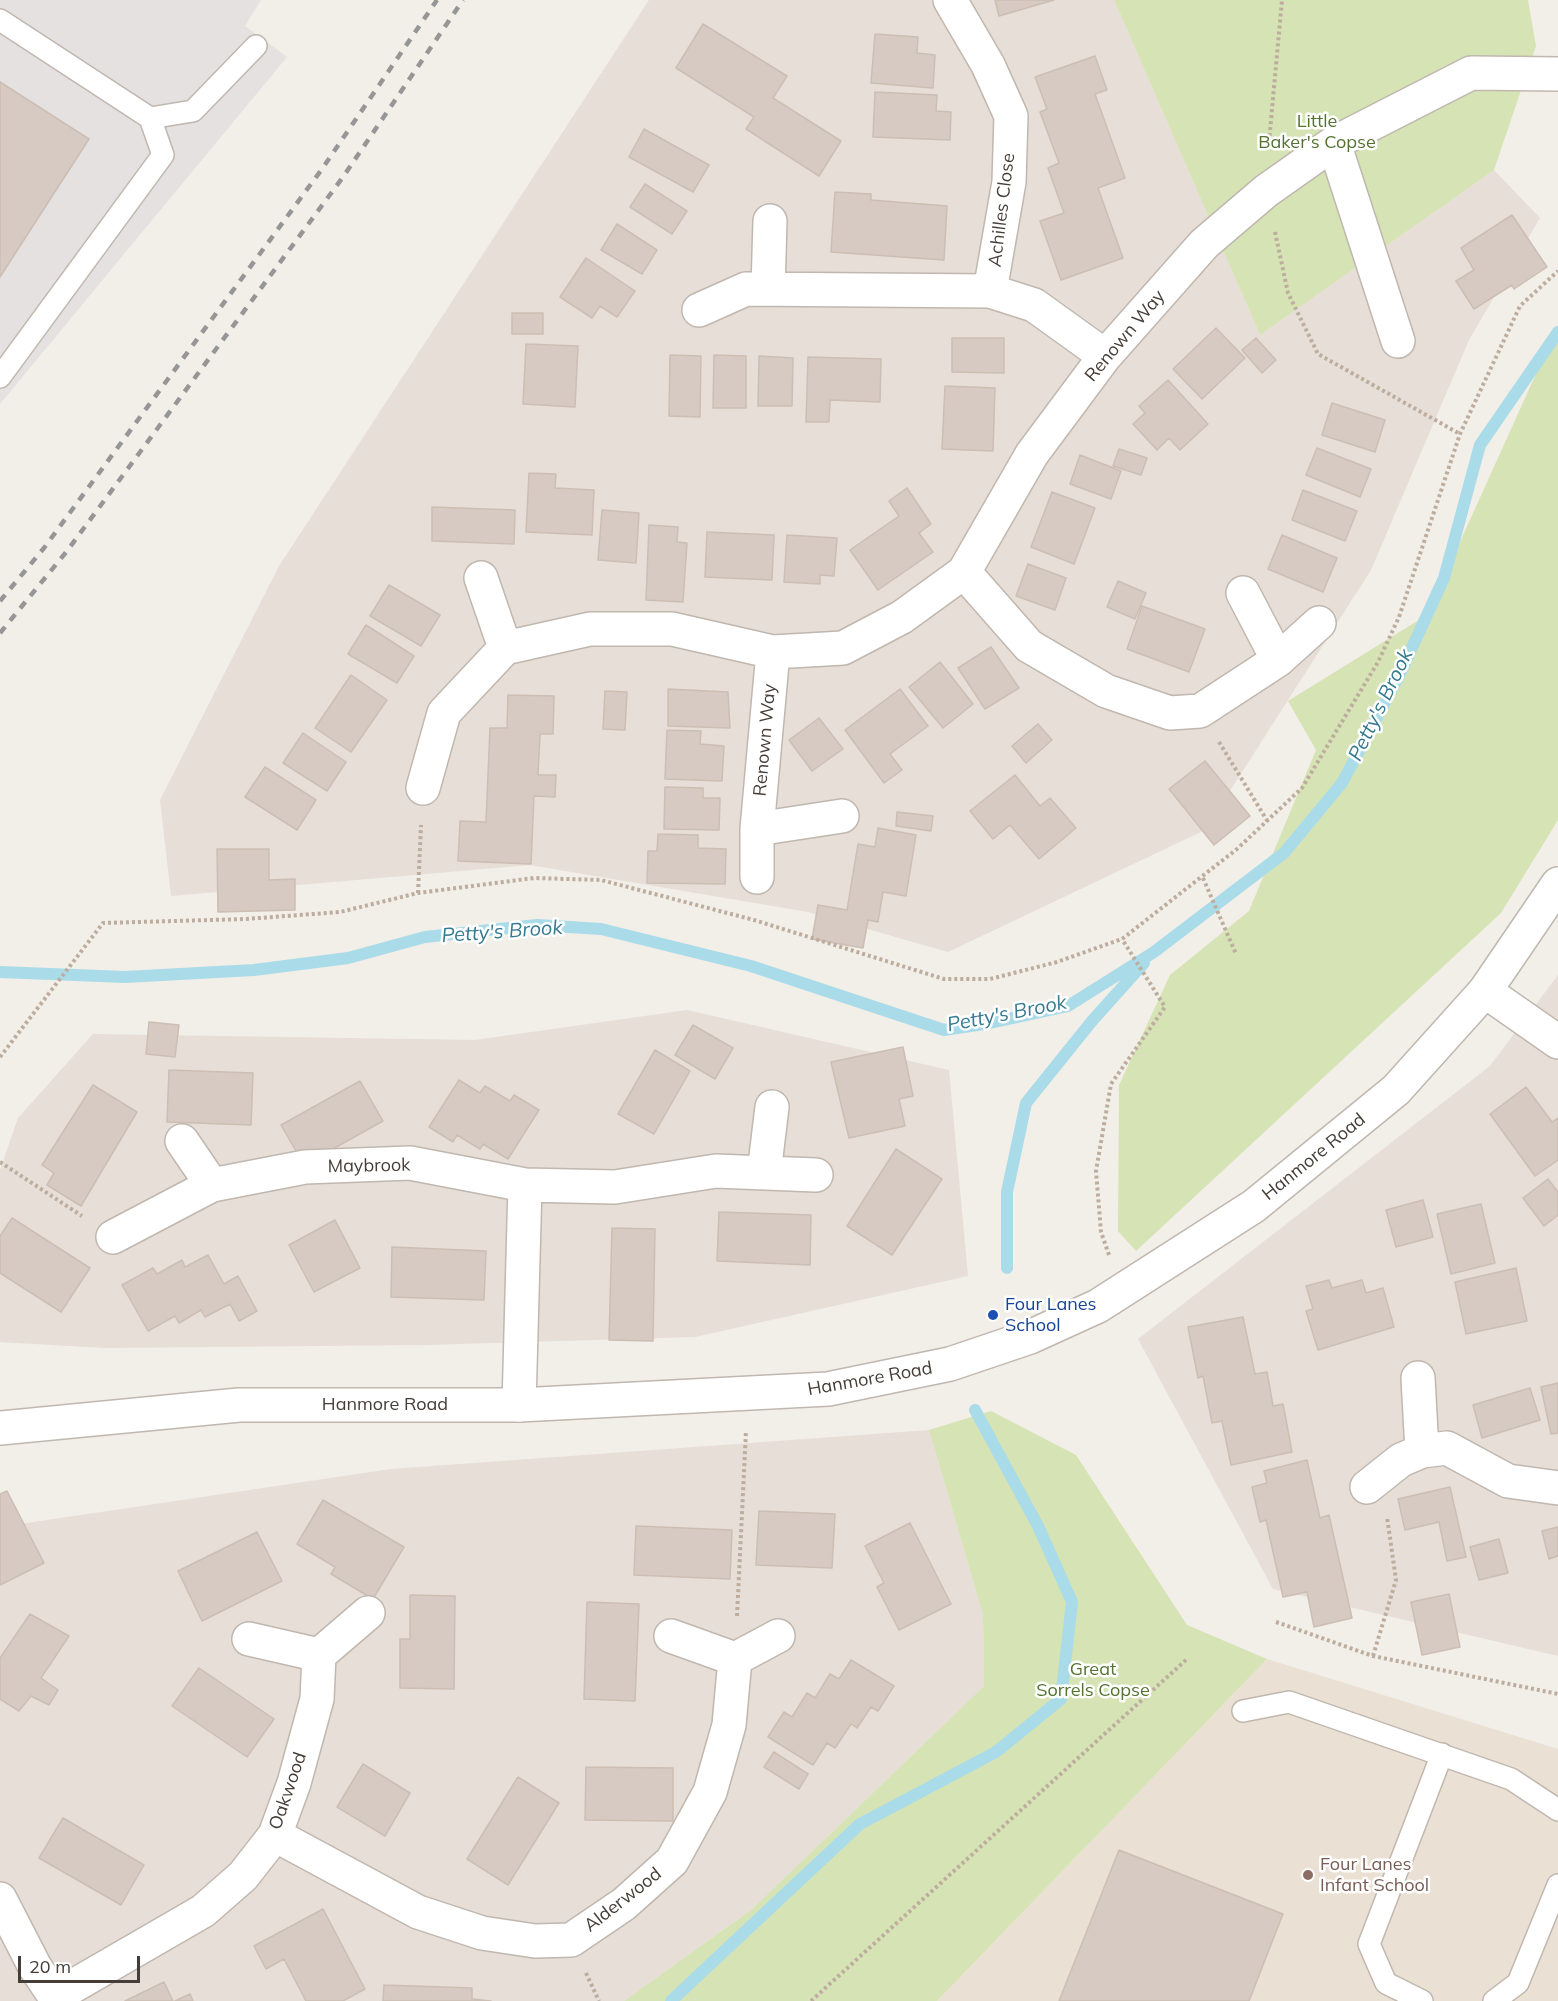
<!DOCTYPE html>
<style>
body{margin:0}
#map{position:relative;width:1558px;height:2001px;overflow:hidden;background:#f2eee8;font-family:Mulish,sans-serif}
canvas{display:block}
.scale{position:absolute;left:18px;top:1956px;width:122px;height:27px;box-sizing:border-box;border:3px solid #453d37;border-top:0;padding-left:8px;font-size:18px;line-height:21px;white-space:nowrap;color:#453d37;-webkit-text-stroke:4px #fff;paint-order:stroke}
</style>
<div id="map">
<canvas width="1558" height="2001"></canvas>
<div class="scale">20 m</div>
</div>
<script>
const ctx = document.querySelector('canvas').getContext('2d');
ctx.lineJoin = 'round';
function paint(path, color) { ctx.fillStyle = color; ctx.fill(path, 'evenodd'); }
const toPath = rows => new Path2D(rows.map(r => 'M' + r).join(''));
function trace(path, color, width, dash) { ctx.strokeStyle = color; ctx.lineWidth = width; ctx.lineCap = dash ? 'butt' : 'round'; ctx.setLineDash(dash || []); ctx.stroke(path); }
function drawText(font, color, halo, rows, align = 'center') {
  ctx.font = font + ' Mulish,sans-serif'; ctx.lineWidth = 5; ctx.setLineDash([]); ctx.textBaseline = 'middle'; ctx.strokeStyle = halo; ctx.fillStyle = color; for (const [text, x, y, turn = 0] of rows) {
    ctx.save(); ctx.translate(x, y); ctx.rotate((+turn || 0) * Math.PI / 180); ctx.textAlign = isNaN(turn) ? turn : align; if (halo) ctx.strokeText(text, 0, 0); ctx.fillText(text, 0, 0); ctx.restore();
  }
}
paint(toPath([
 [649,0,1114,0,1260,335,1494,170,1540,218,1469,340,1371,570,1205,830,948,952,808,912,530,865,171,896,160,800,279,566],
 [1558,975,1558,1656,1273,1589,1138,1339,1490,1066],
 [687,1010,949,1070,968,1276,695,1337,425,1345,104,1348,0,1342,0,1170,18,1118,93,1034,475,1040],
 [929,1430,983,1615,984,1686,751,1910,624,2001,0,2001,0,1527,391,1469]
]), '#e6ded7');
paint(toPath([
 [1267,1659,1558,1749,1558,2001,937,2001]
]), '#eae0d3');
paint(toPath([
 [1114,0,1528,0,1536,46,1494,170,1260,335],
 [1558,325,1558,820,1501,913,1136,1251,1118,1231,1119,1085,1170,975,1249,911,1316,750,1288,701,1427,615],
 [991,1411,1076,1455,1187,1625,1267,1659,937,2001,624,2001,751,1910,984,1686,983,1615,929,1430]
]), '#d6e3b5');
paint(toPath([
 [0,0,261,0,245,26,287,57,0,404,0,277,89,139,0,82]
]), '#e4e1e0');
trace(toPath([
 [0,972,125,977,254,970,348,958,425,937,537,925,601,929,751,966,944,1030,990,1023,1068,1006,1154,952,1284,853,1342,783,1399,676,1444,578,1480,445,1558,332],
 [1007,1268,1007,1192,1026,1103,1092,1021,1144,963],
 [671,2001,860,1824,996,1752,1061,1699,1072,1602,1038,1526,975,1410]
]), '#aadbe9', 12);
const building = toPath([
 [995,0,1054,0,999,16,995,0],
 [703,24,787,76,773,98,841,141,819,176,746,129,754,117,676,68,703,24],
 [875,34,918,37,917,53,935,55,933,88,871,83,875,34],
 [1095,56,1107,90,1095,94,1125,178,1098,188,1123,258,1061,280,1040,221,1064,213,1048,168,1059,163,1040,112,1047,109,1035,77,1095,56],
 [0,82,89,139,0,277,0,82],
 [875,92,937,95,936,111,951,112,950,140,873,137,875,92],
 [644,129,709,165,693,192,629,157,644,129],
 [645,184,687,211,672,234,630,207,645,184],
 [835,192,871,194,871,200,947,206,944,260,831,252,835,192],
 [1512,215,1547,267,1514,289,1512,285,1474,309,1456,281,1474,270,1461,248,1512,215],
 [617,224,657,250,642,274,601,250,617,224],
 [586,258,635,291,617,317,600,306,592,318,560,297,586,258],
 [512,313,543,313,543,334,512,334,512,313],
 [1216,328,1245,358,1202,399,1173,369,1216,328],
 [952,338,1004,338,1004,373,952,372,952,338],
 [1256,338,1276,360,1262,373,1242,350,1256,338],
 [526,344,578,346,575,407,523,404,526,344],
 [670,355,701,356,700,417,669,416,670,355],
 [714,355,746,356,746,408,713,408,714,355],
 [759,356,793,358,792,406,758,406,759,356],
 [808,357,881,359,880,402,830,400,829,422,806,422,808,357],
 [1168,380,1208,424,1180,450,1169,438,1157,450,1133,424,1145,413,1139,406,1168,380],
 [945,386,995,388,993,451,942,449,945,386],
 [1332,403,1385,420,1375,452,1322,435,1332,403],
 [1317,448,1371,469,1360,497,1306,475,1317,448],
 [1119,449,1147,458,1141,475,1113,466,1119,449],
 [1080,455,1121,471,1111,499,1070,484,1080,455],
 [529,473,556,474,555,488,594,490,592,535,526,532,529,473],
 [907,488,931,524,919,533,933,552,878,590,850,550,899,516,889,501,907,488],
 [1303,490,1357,511,1345,541,1292,520,1303,490],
 [1052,492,1095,508,1074,564,1031,547,1052,492],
 [432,507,515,510,514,544,432,541,432,507],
 [602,510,639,513,636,563,598,560,602,510],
 [649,525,678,527,677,542,687,543,683,602,646,600,649,525],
 [707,532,774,535,772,580,705,577,707,532],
 [787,535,837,538,834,576,820,575,820,584,784,582,787,535],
 [1282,535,1337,558,1323,592,1268,569,1282,535],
 [1028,564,1066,578,1055,610,1016,596,1028,564],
 [1118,581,1146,593,1135,619,1107,607,1118,581],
 [389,585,440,615,421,646,370,616,389,585],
 [1142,606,1205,629,1189,672,1127,649,1142,606],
 [366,625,414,656,397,683,348,654,366,625],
 [991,647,1019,688,985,709,958,668,991,647],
 [940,662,973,704,943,728,909,687,940,662],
 [351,675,387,700,351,752,315,728,351,675],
 [668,689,728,692,730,728,668,726,668,689],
 [900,689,928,726,890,754,902,770,884,783,845,730,900,689],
 [605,691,627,692,625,730,603,729,605,691],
 [508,695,554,696,553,734,540,734,538,775,556,775,555,797,534,796,531,864,458,861,460,821,486,822,490,728,507,728,508,695],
 [819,718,843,749,812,771,789,740,819,718],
 [1038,724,1052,740,1026,763,1012,746,1038,724],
 [667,730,701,731,700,744,724,746,722,781,665,779,667,730],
 [303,733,346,762,327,791,283,763,303,733],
 [1205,761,1250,816,1214,845,1169,789,1205,761],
 [265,767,316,800,297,830,245,797,265,767],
 [1015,775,1040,806,1050,798,1076,828,1039,859,1010,825,993,839,970,811,1015,775],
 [665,787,703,788,703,798,720,798,719,830,664,829,665,787],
 [897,812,933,816,931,831,896,826,897,812],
 [878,828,916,835,906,896,883,892,878,922,868,920,863,948,812,939,818,905,847,910,858,844,875,847,878,828],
 [658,834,698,835,698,848,726,849,725,884,647,883,648,851,657,851,658,834],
 [217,849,269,849,269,880,295,879,295,910,218,912,217,849],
 [149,1022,179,1025,175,1057,146,1054,149,1022],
 [693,1025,733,1048,715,1079,675,1055,693,1025],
 [903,1047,913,1096,899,1099,905,1126,849,1138,831,1062,903,1047],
 [655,1050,690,1071,654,1134,618,1114,655,1050],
 [169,1070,253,1073,251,1125,167,1122,169,1070],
 [459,1080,480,1093,485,1086,510,1101,514,1095,539,1110,508,1159,483,1144,480,1149,457,1135,453,1142,429,1127,459,1080],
 [360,1081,383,1121,304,1165,281,1125,360,1081],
 [93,1085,137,1112,81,1206,47,1185,54,1173,42,1165,93,1085],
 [1526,1087,1552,1122,1558,1118,1558,1160,1535,1176,1490,1114,1526,1087],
 [896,1149,942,1179,892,1255,847,1226,896,1149],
 [1548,1179,1558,1192,1558,1215,1544,1226,1523,1198,1548,1179],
 [1423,1200,1433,1237,1396,1247,1386,1210,1423,1200],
 [1481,1204,1495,1263,1451,1274,1437,1214,1481,1204],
 [719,1212,811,1215,810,1265,717,1261,719,1212],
 [12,1218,90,1268,61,1312,0,1273,0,1236,12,1218],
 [335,1220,360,1268,314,1292,289,1245,335,1220],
 [612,1228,655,1229,653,1341,609,1340,612,1228],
 [392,1247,486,1251,484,1300,391,1297,392,1247],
 [208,1255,224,1284,238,1276,257,1311,239,1321,230,1304,205,1317,201,1310,179,1323,175,1316,148,1331,122,1285,153,1268,157,1274,182,1260,185,1267,208,1255],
 [1516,1268,1527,1321,1466,1334,1455,1282,1516,1268],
 [1329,1280,1332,1288,1362,1280,1366,1293,1383,1288,1394,1327,1318,1350,1306,1311,1313,1309,1306,1286,1329,1280],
 [1243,1317,1255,1374,1267,1372,1273,1406,1283,1404,1292,1452,1231,1465,1222,1421,1212,1423,1203,1376,1198,1378,1188,1327,1243,1317],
 [1558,1383,1558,1433,1551,1434,1541,1387,1558,1383],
 [1530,1388,1540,1420,1482,1438,1473,1405,1530,1388],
 [1307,1460,1320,1518,1329,1515,1352,1618,1314,1627,1307,1592,1283,1597,1266,1520,1260,1522,1252,1487,1267,1483,1264,1471,1307,1460],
 [1450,1487,1466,1557,1447,1561,1439,1522,1405,1530,1398,1499,1450,1487],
 [7,1491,44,1563,0,1585,0,1494,7,1491],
 [323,1500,404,1547,373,1599,331,1574,335,1567,297,1544,323,1500],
 [759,1511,835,1514,832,1568,756,1565,759,1511],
 [910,1523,951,1604,899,1630,877,1587,884,1583,865,1546,910,1523],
 [636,1526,732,1530,730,1579,634,1575,636,1526],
 [1558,1527,1558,1556,1549,1559,1542,1531,1558,1527],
 [257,1532,282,1581,202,1621,178,1571,257,1532],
 [1499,1539,1508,1573,1479,1580,1470,1547,1499,1539],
 [1449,1594,1460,1647,1422,1655,1411,1602,1449,1594],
 [410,1595,455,1596,454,1689,400,1688,400,1639,410,1639,410,1595],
 [587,1602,639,1604,635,1701,584,1699,587,1602],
 [30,1614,69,1636,41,1678,58,1690,49,1705,31,1696,19,1711,0,1699,0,1658,30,1614],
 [851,1660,894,1686,878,1711,871,1707,857,1728,851,1724,835,1748,827,1743,813,1765,768,1737,784,1712,792,1717,807,1693,815,1698,830,1674,839,1679,851,1660],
 [199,1668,274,1719,247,1757,172,1706,199,1668],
 [774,1752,808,1774,799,1789,764,1767,774,1752],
 [363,1764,410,1793,385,1836,337,1807,363,1764],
 [586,1767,673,1768,673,1821,585,1820,586,1767],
 [518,1777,559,1803,508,1885,467,1859,518,1777],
 [63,1818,144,1865,121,1905,39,1858,63,1818],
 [1119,1850,1283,1914,1249,2001,1059,2001,1119,1850],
 [323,1909,365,1989,343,2001,306,2001,284,1959,266,1969,254,1946,323,1909],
 [164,1982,173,2001,125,2001,164,1982],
 [384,1985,472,1988,472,1999,491,2001,383,2001,384,1985],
 [190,1994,193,2001,175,2001,190,1994]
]);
paint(building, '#d6cac2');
trace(building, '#cdbeb3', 1.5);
const service = toPath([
 [0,20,150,118,163,155,0,377],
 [150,118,193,111,256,46],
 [1243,1711,1289,1702,1511,1779,1558,1810],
 [1422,2001,1386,1983,1369,1944,1442,1754],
 [1494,2001,1518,1983,1558,1885]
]);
const minor = toPath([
 [950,0,988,65,1011,116,1009,182,990,291],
 [1334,143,1398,341],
 [768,289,770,221],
 [699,310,746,289,990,291,1034,305,1105,356],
 [964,572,1029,646,1106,691,1170,713,1200,711,1278,660,1319,623],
 [481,578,505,648],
 [1243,593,1278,660],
 [423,788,444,713,505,648,590,629,672,629,773,652,843,648,902,617,964,572,1032,454,1105,356,1204,244,1266,191,1334,143,1471,73,1558,74],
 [757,829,842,816],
 [757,877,757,829,773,652],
 [1485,991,1558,1042],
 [182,1141,212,1185],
 [764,1173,772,1107],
 [113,1237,212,1185,305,1167,410,1163,525,1185,615,1187,716,1171,816,1175],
 [1418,1378,1422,1451],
 [519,1405,525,1185],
 [1367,1487,1401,1460,1422,1451,1447,1448,1508,1481,1558,1488],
 [671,1636,735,1659,778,1636],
 [249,1639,319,1655,368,1613],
 [275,1835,418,1912,482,1933,535,1941,571,1940,624,1904,672,1861,710,1792,729,1725,735,1659],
 [0,1899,35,1967,58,2001],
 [56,1996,203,1911,243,1876,275,1835,294,1783,317,1699,319,1655]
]);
const tertiary = toPath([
 [0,1428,239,1405,519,1405,828,1389,950,1364,1030,1337,1098,1306,1254,1206,1396,1090,1485,991,1558,884]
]);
trace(service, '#c0b7af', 24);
trace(minor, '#c0b7af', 36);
trace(tertiary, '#c0b7af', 36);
trace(toPath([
 [1269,142,1282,0],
 [1275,232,1288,293,1318,354,1460,434],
 [1219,742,1268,822],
 [1203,878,1236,954],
 [418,893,421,825],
 [0,1057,103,923,246,919,340,912,418,893,534,878,601,880,754,920,944,979,990,979,1057,962,1122,939,1237,849,1302,788,1378,662,1399,617,1460,434,1520,306,1558,271],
 [0,1162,82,1216],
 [1109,1255,1101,1232,1096,1171,1111,1084,1165,1007,1122,939],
 [737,1616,746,1431],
 [1276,1622,1373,1656,1558,1694],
 [1373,1656,1396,1580,1387,1517],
 [586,1973,599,2001],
 [811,2001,1187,1659]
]), '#bdad9e', 4, [3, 3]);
trace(service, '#fff', 21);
trace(minor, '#fff', 33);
trace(tertiary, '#fff', 33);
trace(toPath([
 [0,601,44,548,322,169,437,0],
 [0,633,67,551,343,177,463,0]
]), '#969696', 4.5, [8, 8]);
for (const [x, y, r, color] of [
 [993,1315,6,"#1a4fb4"],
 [1308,1875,6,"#8d6e63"]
]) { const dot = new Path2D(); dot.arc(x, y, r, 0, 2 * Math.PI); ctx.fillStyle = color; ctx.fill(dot); trace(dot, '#fff', 2); }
drawText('18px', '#547230', '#fff', [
 ["Little",1317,122],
 ["Baker's Copse",1317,143],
 ["Great",1093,1670],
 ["Sorrels Copse",1093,1691]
]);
drawText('18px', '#453d37', '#fff', [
 ["Achilles Close",1002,210,-83],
 ["Renown Way",1125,336,-50],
 ["Renown Way",765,740,-85],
 ["Hanmore Road",1314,1157,-39],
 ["Maybrook",369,1166,-1],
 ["Hanmore Road",870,1379,-10],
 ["Hanmore Road",385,1405],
 ["Oakwood",288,1791,-71],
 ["Alderwood",623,1900,-38]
]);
drawText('18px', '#164399', '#fff', [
 ["Four Lanes",1005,1305],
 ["School",1005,1326]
], 'left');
drawText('18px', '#785e54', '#fff', [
 ["Four Lanes",1320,1865],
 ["Infant School",1320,1886]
], 'left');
drawText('italic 20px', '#357a90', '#fff', [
 ["Petty's Brook",1381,705,-64],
 ["Petty's Brook",502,932,-4],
 ["Petty's Brook",1007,1014,-11]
]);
</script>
